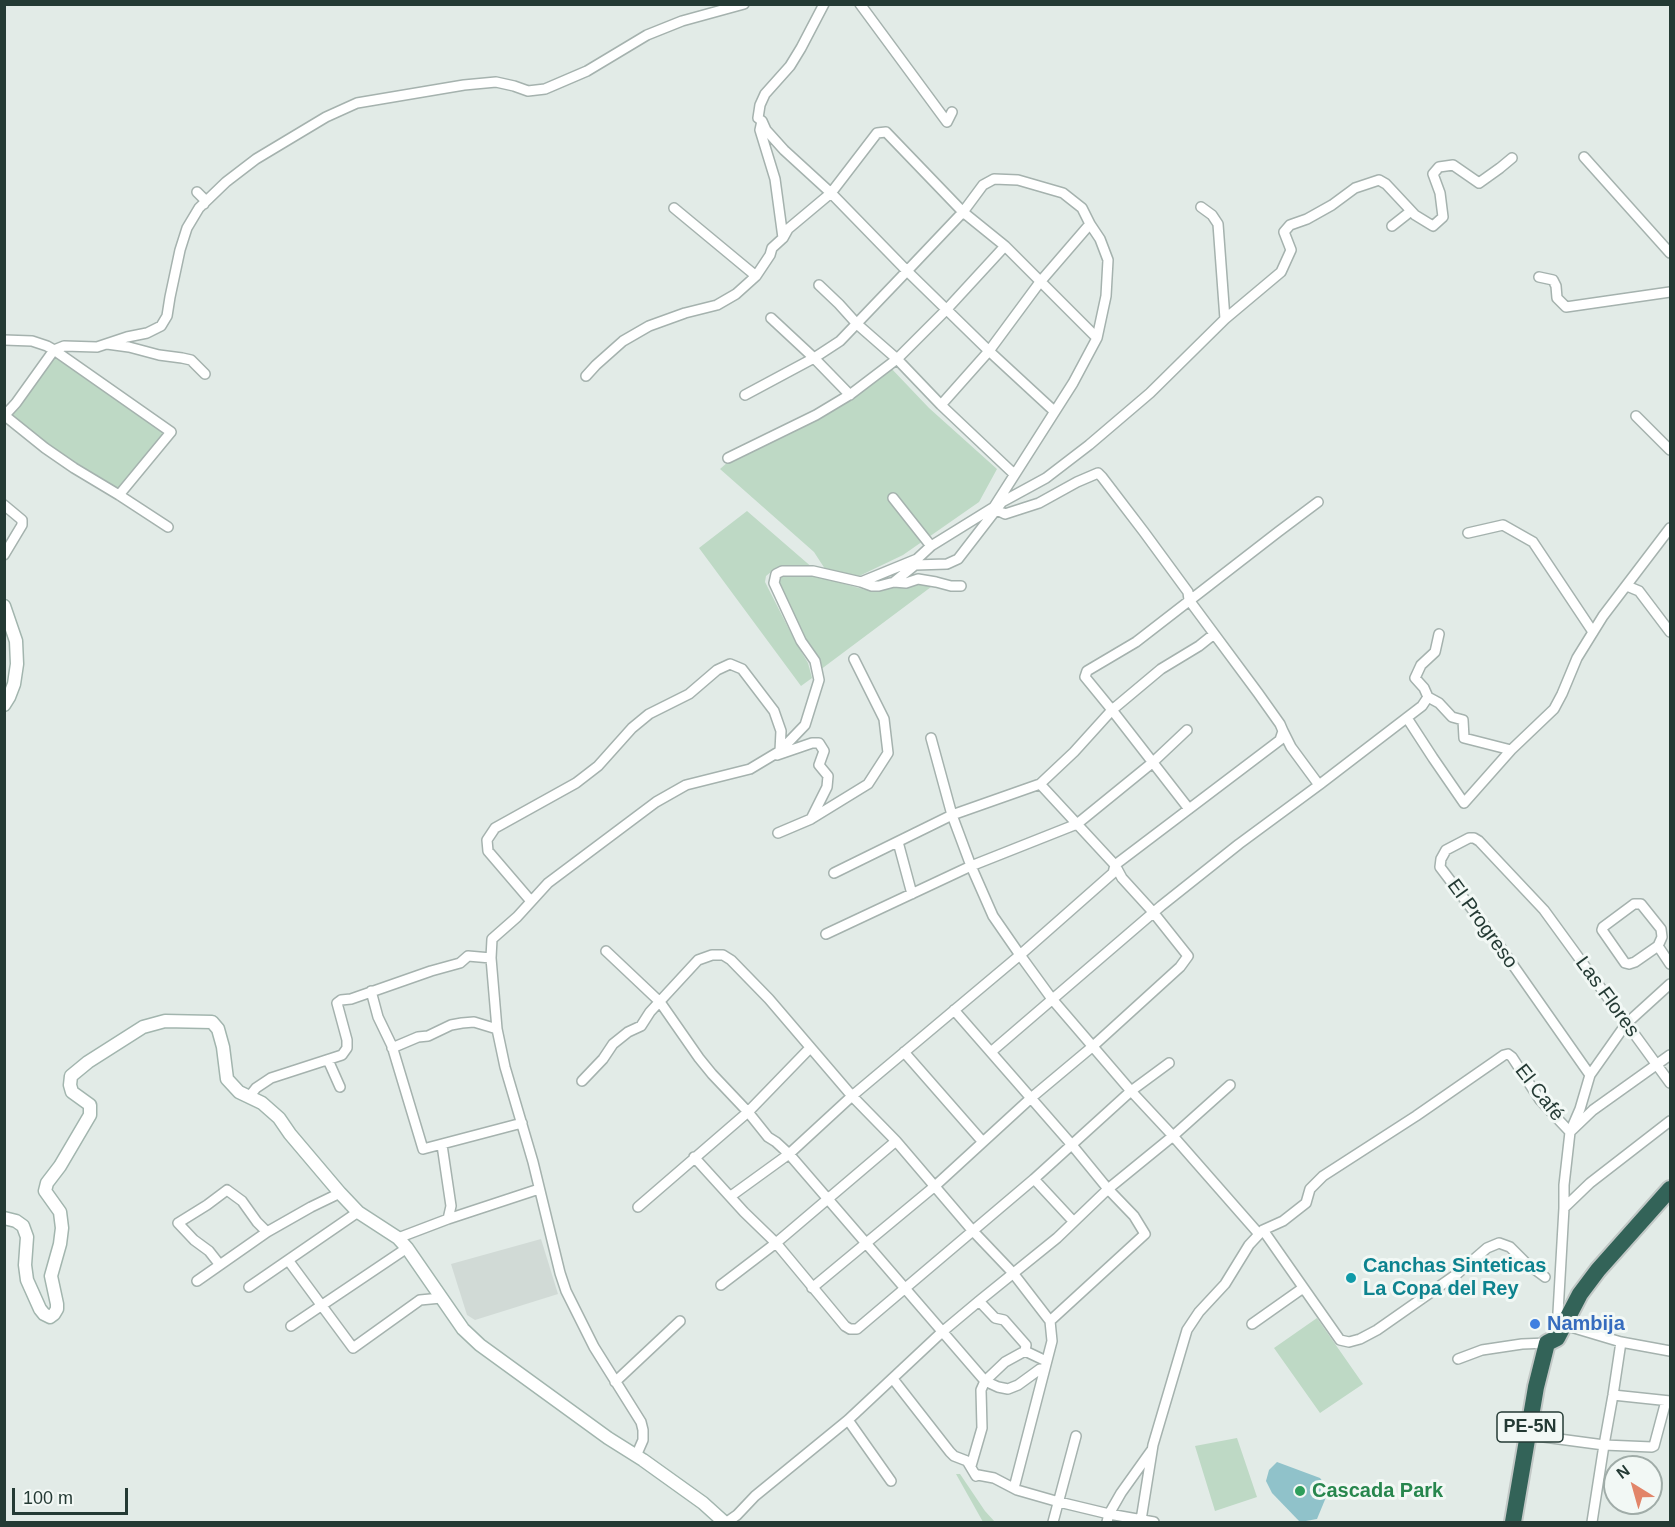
<!DOCTYPE html>
<meta charset="utf-8">
<style>
body{margin:0}
#map{position:relative;width:1675px;height:1527px;overflow:hidden;background:#e2ebe7;font-family:Helvetica,sans-serif}
canvas{display:block}
.frame{position:absolute;inset:0;border:6px solid #243a34;pointer-events:none}
.north{position:absolute;left:1603px;top:1455px;width:60px;height:60px;box-sizing:border-box;background:#f2f8f5;border:2px solid #a0aca8;border-radius:50%;rotate:323deg;font-size:16px;font-weight:700;line-height:24px;text-align:center;color:#243a34}
.north::after{content:'';display:block;margin:auto;width:21px;height:27px;background:#e28569;clip-path:polygon(50% 0,100% 100%,50% 72%,0 100%)}
.scale{position:absolute;left:12px;top:1488px;width:116px;height:27px;box-sizing:border-box;border:3px solid #243a34;border-top:0;padding-left:8px;font-size:18px;line-height:21px;white-space:nowrap;color:#243a34;-webkit-text-stroke:4px #f2f8f5;paint-order:stroke}
</style>
<div id="map">
<canvas width="1675" height="1527"></canvas>
<div class="frame"></div>
<div class="north">N</div>
<div class="scale">100 m</div>
</div>
<script>
const ctx = document.querySelector('canvas').getContext('2d');
ctx.lineJoin = 'round';
function paint(path, color) { ctx.fillStyle = color; ctx.fill(path, 'evenodd'); }
const toPath = rows => new Path2D(rows.map(r => 'M' + r).join(''));
function trace(path, color, width, dash) { ctx.strokeStyle = color; ctx.lineWidth = width; ctx.lineCap = dash ? 'butt' : 'round'; ctx.setLineDash(dash || []); ctx.stroke(path); }
function drawText(font, color, halo, rows, align = 'center') {
  ctx.font = font + ' Helvetica,sans-serif'; ctx.lineWidth = 6; ctx.setLineDash([]); ctx.textBaseline = 'middle'; ctx.strokeStyle = halo; ctx.fillStyle = color; for (const [text, x, y, turn = 0] of rows) {
    ctx.save(); ctx.translate(x, y); ctx.rotate((+turn || 0) * Math.PI / 180); ctx.textAlign = isNaN(turn) ? turn : align; if (halo) ctx.strokeText(text, 0, 0); ctx.fillText(text, 0, 0); ctx.restore();
  }
}
paint(toPath([
 [541,1239,558,1294,475,1320,467,1315,451,1264]
]), '#d1dad6');
paint(toPath([
 [54,353,168,432,118,492,45,445,8,415],
 [889,366,929,408,997,469,979,502,903,555,855,578,827,572,814,552,720,469,728,462,789,434,851,398],
 [747,511,814,569,777,567,766,576,765,582,795,641,808,663,812,678,801,686,699,548],
 [777,574,809,574,866,590,879,591,898,585,916,583,935,584,816,673,773,580],
 [1317,1318,1363,1384,1320,1413,1274,1348],
 [1237,1438,1257,1497,1215,1511,1195,1446],
 [956,1474,960,1474,985,1511,995,1522,983,1522]
]), '#bed9c5');
paint(toPath([
 [1277,1462,1320,1478,1329,1490,1317,1519,1300,1522,1272,1493,1266,1481,1269,1470]
]), '#90c2ca');
const street = toPath([
 [860,4,947,122,952,112],
 [1584,157,1670,253],
 [197,192,204,199,204,204],
 [1201,207,1212,215,1218,224,1225,319],
 [674,208,756,276],
 [1392,226,1411,211],
 [783,238,775,179,760,130,762,121,758,118,760,105,765,94,790,66,801,48,824,4],
 [1005,246,947,309,897,359,941,405,1014,474],
 [1539,277,1553,280,1556,286,1557,298,1566,307,1670,292],
 [771,318,814,358,850,395],
 [4,340,32,341,47,346,54,350,64,346,97,347,127,337,147,333,161,326,167,316,170,297,180,250,187,228,199,208,226,182,256,159,326,117,357,103,464,85,496,82,514,86,528,91,545,89,587,71,647,35,682,21,744,4],
 [107,344,129,347,159,355,182,358,191,360,205,374],
 [586,376,596,365,623,341,649,326,685,313,717,305,736,294,756,276,770,255,772,248,783,238,788,229,831,193,877,133,886,132,963,212,1005,246,1097,338],
 [745,395,814,358,840,341,907,271,831,193,784,150,766,130,762,121],
 [941,405,989,351,1040,282,1090,224],
 [4,415,5,415,16,403,54,350,171,432,119,495,74,468,45,448,4,415],
 [1636,416,1670,450],
 [728,458,816,415,851,394,897,359,857,324,839,304,819,285],
 [119,495,168,527],
 [893,498,931,546],
 [4,505,22,520,22,525,4,555],
 [1468,533,1503,525,1533,542,1593,632],
 [861,582,872,586,879,586,894,582,906,583,918,579,936,582,951,586,961,586],
 [894,582,915,565,947,564,958,559,1002,502,1046,478,1089,445,1150,393,1225,319,1281,272,1291,250,1284,232,1290,225,1307,219,1332,205,1355,188,1379,180,1386,184,1415,215,1433,226,1443,217,1440,193,1433,174,1439,167,1453,165,1479,183,1500,168,1512,158],
 [1627,586,1639,591,1670,632],
 [1407,718,1433,758,1464,803,1511,750,1464,738,1463,720,1452,717,1439,703,1428,697],
 [931,738,952,815,971,866,993,916,1020,955,1052,999,1131,1091,1173,1136,1259,1234],
 [1511,750,1554,709,1562,694,1577,658,1603,616,1670,528],
 [777,755,812,743,819,743,824,751,819,765,828,776,827,787,811,819,778,833],
 [1319,785,1422,706,1428,697,1424,688,1415,678,1421,665,1435,652,1439,634],
 [1189,809,1112,710,1161,669,1199,646,1214,634],
 [811,819,868,784,888,753,884,719,854,659],
 [898,842,912,894],
 [834,873,952,815,1040,784],
 [530,900,488,851,487,840,495,828,576,783,598,766,632,728,649,714,689,694,717,670,730,664,742,669,774,711,781,731,780,751],
 [1634,904,1641,904,1661,929,1662,937,1658,946,1635,962,1629,964,1625,963,1602,930,1603,927,1634,904],
 [826,934,971,866,1077,824,1152,763,1187,730],
 [1658,946,1670,964],
 [606,951,660,1002,699,1058,712,1074,748,1112,768,1137,776,1142,789,1154,985,1381,1005,1362,1025,1351,1046,1361],
 [371,991,378,1017,392,1046,423,1149,522,1123],
 [954,1010,1072,1145,1108,1189,1134,1216,1145,1234,1050,1321],
 [392,1048,418,1037,428,1036,451,1025,462,1023,474,1022,497,1029],
 [904,1052,982,1141],
 [991,1052,1161,906,1239,844,1319,785,1291,747,1283,731],
 [328,1060,340,1087],
 [1590,1075,1494,938,1440,867,1441,859,1446,850,1469,838,1474,838,1479,841,1544,910,1670,1083],
 [582,1081,603,1059,613,1044,628,1032,641,1026,650,1012,698,960,712,955,723,955,731,960,769,999,852,1096,896,1141,972,1230,1013,1273,1050,1321,1052,1341,1014,1488],
 [249,1097,256,1088,271,1078,342,1055,347,1048,347,1040,337,1003,341,1000,351,999,431,971,460,963,468,956,491,958],
 [442,1145,451,1206,448,1219],
 [694,1157,744,1212,776,1243,845,1326,850,1329,857,1329,1034,1179,1131,1091,1169,1063],
 [1034,1179,1073,1221],
 [731,1196,789,1154,852,1096,1020,955,1113,873,1115,865,1040,784,1074,752,1112,710,1085,677,1087,671,1136,642,1278,532,1318,502],
 [638,1207,748,1112,810,1048],
 [1564,1208,1590,1183,1670,1121],
 [1263,1230,1340,1340,1349,1342,1360,1339,1377,1330,1457,1274,1487,1248,1499,1243,1510,1247,1526,1263,1545,1277],
 [398,1238,448,1219,539,1189],
 [288,1260,353,1348,420,1300,441,1298],
 [220,1265,209,1251,194,1240,178,1223,207,1205,227,1190,242,1201,257,1222,267,1232],
 [197,1281,267,1232,311,1207,340,1193],
 [721,1285,776,1243,896,1141],
 [249,1287,358,1212],
 [812,1288,935,1186,1031,1098,1092,1047,1180,967,1188,956,1153,912,1122,878,1115,865,1280,740,1283,731,1280,724,1258,693,1189,600,1188,592,1144,532,1102,477,1098,473,1077,482,1039,503,1005,514,997,510,994,507,1073,383,1097,338,1106,296,1108,260,1100,239,1090,224,1082,208,1063,193,1018,180,994,179,983,185,963,212,907,271,989,351,1054,411],
 [979,1301,995,1318,1004,1320,1026,1345,1025,1351],
 [1252,1324,1303,1288],
 [1564,1325,1621,1342,1670,1351],
 [291,1326,407,1248],
 [1557,1330,1564,1208,1564,1185,1570,1132,1580,1109,1590,1075,1626,1024,1670,984],
 [1458,1359,1482,1350,1522,1344,1547,1343],
 [893,1379,950,1452,954,1456,967,1461,976,1476,978,1475,994,1478,1017,1490,1059,1502,1109,1514,1154,1522],
 [615,1382,680,1321],
 [1613,1395,1670,1401],
 [848,1420,891,1481],
 [1529,1435,1604,1445,1652,1447,1654,1446,1666,1401],
 [636,1456,643,1440,643,1430,641,1422,594,1347,566,1291,560,1273,533,1162,505,1067,497,1029,491,958,492,939,517,917,548,883,656,802,686,785,750,769,780,751,805,725,819,680,815,661,801,641,774,583,776,574,782,571,813,571,861,582,917,559,931,546,994,507],
 [971,1466,982,1428,981,1390,985,1381,998,1387,1008,1389,1018,1385,1040,1369,1044,1372],
 [1141,1520,1153,1445,1187,1330,1199,1312,1225,1284,1249,1245,1263,1230,1283,1221,1306,1203,1310,1189,1323,1176,1416,1116,1504,1055,1508,1054,1512,1057,1540,1100,1570,1132,1593,1110,1670,1055],
 [727,1522,737,1515,755,1496,848,1420,942,1332,979,1301,1057,1238,1108,1189,1173,1136,1230,1085],
 [1053,1522,1076,1436],
 [1107,1522,1109,1514,1121,1493,1151,1451],
 [1592,1522,1604,1445,1613,1395,1621,1342]
]);
const secondary = toPath([
 [4,606,16,641,17,664,14,684,9,697,4,705],
 [4,1218,16,1221,23,1226,27,1237,25,1265,27,1280,40,1309,44,1314,50,1317,54,1314,57,1309,57,1304,51,1276,60,1244,62,1228,60,1212,45,1191,47,1183,60,1166,90,1115,90,1105,72,1092,70,1085,71,1076,88,1062,143,1027,165,1021,212,1022,218,1029,223,1047,227,1079,239,1092,262,1103,279,1118,290,1134,340,1193,358,1212,398,1238,407,1248,463,1329,480,1345,608,1438,643,1460,703,1503,724,1522]
]);
const highway = toPath([
 [1513,1522,1536,1387,1547,1343,1557,1338,1580,1294,1598,1270,1670,1189]
]);
trace(street, '#a5b2ae', 12);
trace(secondary, '#a2b5ae', 15);
trace(highway, '#c2c8c6', 20);
trace(street, '#fff', 9);
trace(secondary, '#fff', 12);
trace(highway, '#336358', 16);
for (const [x, y, r, color] of [
 [1351,1278,6,"#0f9aa8"],
 [1535,1324,6,"#3f7fe0"],
 [1300,1491,6,"#2e9e5b"]
]) { const dot = new Path2D(); dot.arc(x, y, r, 0, 2 * Math.PI); ctx.fillStyle = color; ctx.fill(dot); trace(dot, '#f2f8f5', 2); }
for (const [x, y, w] of [
 [1530,1427,66]
]) { const box = new Path2D(); box.roundRect(x - w / 2, y - 15, w, 30, 4.5); ctx.fillStyle = '#f2f8f5'; ctx.fill(box); trace(box, '#243a34', 1.5); }
drawText('bold 18px', '#243a34', null, [
 ["PE-5N",1530,1427]
]);
drawText('20px', '#243a34', '#f2f8f5', [
 ["El Progreso",1482,924,54],
 ["Las Flores",1607,997,54],
 ["El Café",1539,1093,52]
]);
drawText('bold 20px', '#0d838f', '#f2f8f5', [
 ["Canchas Sinteticas",1363,1266],
 ["La Copa del Rey",1363,1289]
], 'left');
drawText('bold 20px', '#366cbe', '#f2f8f5', [
 ["Nambija",1547,1324]
], 'left');
drawText('bold 20px', '#27864d', '#f2f8f5', [
 ["Cascada Park",1312,1491]
], 'left');
</script>
